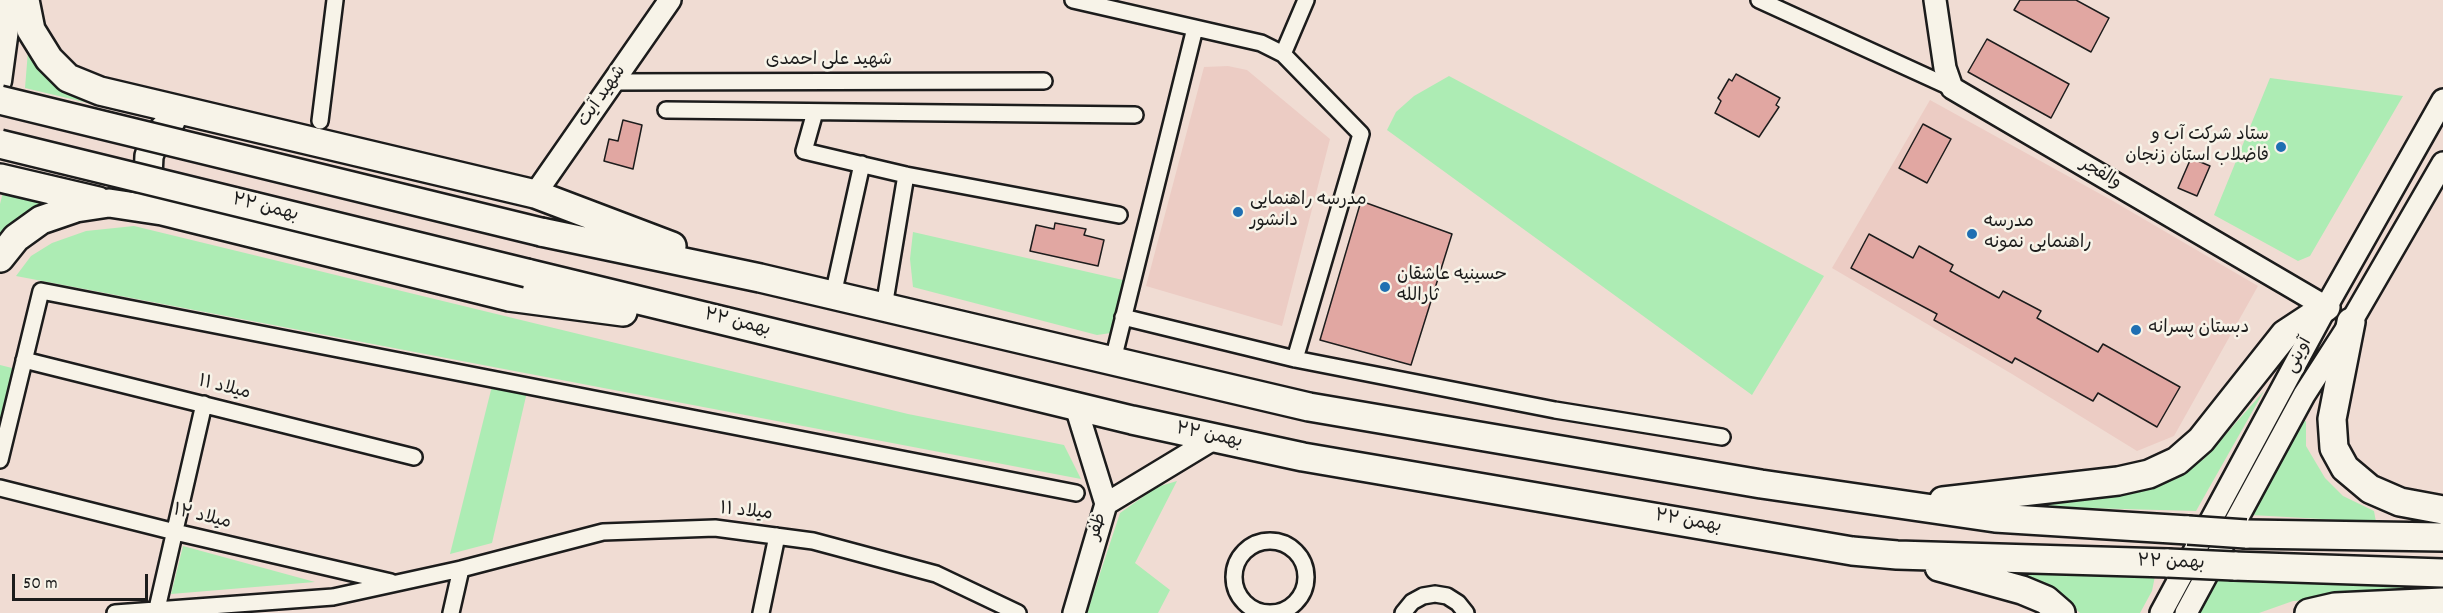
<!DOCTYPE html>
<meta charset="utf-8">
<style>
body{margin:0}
#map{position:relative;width:2443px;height:613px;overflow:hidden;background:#f0dcd3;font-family:Dekko,sans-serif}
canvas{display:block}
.scale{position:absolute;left:12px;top:574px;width:136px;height:27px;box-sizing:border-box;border:3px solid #1c1c1c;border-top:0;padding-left:8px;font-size:18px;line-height:21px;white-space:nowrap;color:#1c1c1c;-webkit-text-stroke:4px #f7f3e8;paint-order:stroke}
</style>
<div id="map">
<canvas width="2443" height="613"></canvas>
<div class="scale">50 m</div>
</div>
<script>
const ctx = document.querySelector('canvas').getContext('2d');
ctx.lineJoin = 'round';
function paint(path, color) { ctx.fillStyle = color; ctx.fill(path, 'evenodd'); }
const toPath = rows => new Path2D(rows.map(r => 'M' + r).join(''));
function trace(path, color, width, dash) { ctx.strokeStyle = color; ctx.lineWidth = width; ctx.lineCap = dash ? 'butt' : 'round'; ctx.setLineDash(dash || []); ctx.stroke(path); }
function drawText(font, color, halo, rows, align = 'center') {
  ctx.font = font + ' Dekko,"Playpen Sans Arabic",sans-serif'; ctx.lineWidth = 5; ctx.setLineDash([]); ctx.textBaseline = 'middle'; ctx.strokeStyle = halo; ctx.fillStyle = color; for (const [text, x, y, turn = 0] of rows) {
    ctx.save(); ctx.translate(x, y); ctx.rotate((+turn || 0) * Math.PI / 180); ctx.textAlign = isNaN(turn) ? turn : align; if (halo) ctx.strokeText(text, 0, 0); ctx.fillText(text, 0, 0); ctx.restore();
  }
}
paint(toPath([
 [1228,66,1247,70,1330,139,1282,326,1146,286,1204,67],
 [1930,100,2113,201,2258,286,2174,436,2137,451,2012,374,1832,268]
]), '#ecccc4');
paint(toPath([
 [28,51,39,65,95,98,105,107,25,88],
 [1449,76,1824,276,1752,395,1387,130,1396,112,1414,96],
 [2270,78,2403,96,2310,256,2298,261,2214,215],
 [5,184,91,203,0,240,0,204],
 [134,226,908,414,1064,445,1081,479,16,276,31,256,52,243,86,231],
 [913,232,1123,280,1121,298,1111,333,1097,335,913,287,910,259],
 [0,365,16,369,0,428],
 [492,386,527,392,492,543,450,554],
 [2264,391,2196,511,2014,506,2156,488,2178,477,2193,458,2203,460],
 [2306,421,2306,446,2325,478,2343,496,2374,511,2376,522,2251,515,2300,423],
 [1177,481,1135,563,1170,590,1158,613,1087,613,1120,513,1157,487],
 [183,546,315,582,171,594],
 [2003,569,2155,576,2152,591,2140,613,2080,613,2064,599],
 [2220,577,2443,588,2435,592,2293,601,2259,613,2199,613]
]), '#adecb4');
const building = toPath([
 [2020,0,2076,0,2109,18,2091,52,2014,10,2020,0],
 [1987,39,2069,84,2051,118,1968,72,1987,39],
 [1736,74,1780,98,1776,105,1779,107,1759,137,1715,113,1721,101,1718,98,1729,79,1732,81,1736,74],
 [623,120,642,125,633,169,604,161,609,139,618,141,623,120],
 [1923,124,1951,139,1927,183,1899,168,1923,124],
 [2191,158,2210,166,2197,196,2178,188,2191,158],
 [1361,201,1452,234,1411,365,1320,340,1361,201],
 [1055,223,1086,229,1084,235,1104,240,1098,266,1030,251,1036,225,1054,229,1055,223],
 [1869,234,1913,258,1919,246,1953,265,1950,271,1999,298,2003,291,2041,311,2037,318,2098,352,2103,344,2180,387,2157,427,2098,393,2093,401,2015,358,2012,363,1934,320,1937,314,1851,268,1869,234]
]);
paint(building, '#e1a7a2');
trace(building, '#1c1c1c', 1.5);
const street = toPath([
 [1073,0,1261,43,1283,54,1306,0],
 [1759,0,1952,88],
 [1283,54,1361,134,1295,359],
 [613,82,1044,81],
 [666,110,1135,115],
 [815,112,804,151,906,175,1119,215],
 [320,121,335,0],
 [833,295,862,164],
 [884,307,906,175],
 [1123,317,1295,359,1555,410,1722,437],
 [24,360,414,457],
 [1113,360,1195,28],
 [0,460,41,291,1076,493],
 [0,488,175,532,391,582],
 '1234 577a36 36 0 1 1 72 0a36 36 0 1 1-72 0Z',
 [115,613,333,597,461,569,603,532,715,528,813,541,936,574,1018,613],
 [156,613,204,404],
 [451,613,461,569],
 [761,613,777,536],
 [1403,613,1412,602,1423,596,1435,594,1447,596,1458,603,1466,613]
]);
const secondary = toPath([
 [1935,0,1945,68,1952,88,2326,307],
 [535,194,670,0],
 [1106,504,1215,438],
 [1074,613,1106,504,1076,407],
 [2161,613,2326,307,2443,100],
 [2186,613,2304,395,2351,322,2443,163]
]);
const primary = toPath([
 [0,81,11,0]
]);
const highway = toPath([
 [25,0,31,30,49,59,68,78,100,91,535,194,672,246],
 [0,178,98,201],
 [157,202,152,195,148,176,149,156,156,138,171,121],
 [541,232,760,278,1309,407,1761,484,1995,518,2188,530],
 [0,258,16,238,41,220,76,208,109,203,162,211,509,297,623,312],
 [527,273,1132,420,1303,457,1852,551,1897,555,2168,563],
 [2351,322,2332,419,2334,448,2345,468,2370,489,2400,502,2443,510],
 [1943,501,2118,481,2149,474,2177,461,2201,440,2285,334,2326,307],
 [2246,534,2443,537],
 [2234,566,2443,573],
 [1939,567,2022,590,2046,600,2061,613],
 [2309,613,2335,607,2443,602]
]);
trace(street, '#1c1c1c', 20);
trace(secondary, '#1c1c1c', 26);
trace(primary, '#1c1c1c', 27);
trace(highway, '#1c1c1c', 32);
trace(street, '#f7f3e8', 15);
trace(secondary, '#f7f3e8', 21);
trace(primary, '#f7f3e8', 22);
trace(highway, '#f7f3e8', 27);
const highwayBridge = toPath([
 [0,100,541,232],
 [0,144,527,273],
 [2188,530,2246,534],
 [2168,563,2234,566]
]);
trace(highwayBridge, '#1c1c1c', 32, []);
trace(highwayBridge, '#f7f3e8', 27);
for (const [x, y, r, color] of [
 [2281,147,6,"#1f6fb2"],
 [1238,212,6,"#1f6fb2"],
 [1972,234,6,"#1f6fb2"],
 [1385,287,6,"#1f6fb2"],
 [2136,330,6,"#1f6fb2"]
]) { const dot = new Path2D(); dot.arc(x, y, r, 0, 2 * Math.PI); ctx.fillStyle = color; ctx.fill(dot); trace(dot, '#f7f3e8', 2); }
drawText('18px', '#1c1c1c', '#f7f3e8', [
 ["شهید علی احمدی",829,62],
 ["شهید آیت",603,97,-55],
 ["والفجر",2100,175,30],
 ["۲۲ بهمن",265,209,14],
 ["۲۲ بهمن",737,324,14],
 ["آوینی",2300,356,-62],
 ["میلاد ۱۱",224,389,14],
 ["۲۲ بهمن",1209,437,12],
 ["میلاد ۱۱",746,513,6],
 ["میلاد ۱۲",202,518,13],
 ["۲۲ بهمن",1688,523,10],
 ["ظفر",1099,527,-74],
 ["۲۲ بهمن",2171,564,2]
]);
drawText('18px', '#1c1c1c', '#f7f3e8', [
 ["ستاد شرکت آب و",2269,137,"right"],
 ["فاضلاب استان زنجان",2269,158,"right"],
 ["مدرسه راهنمایی",1250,202],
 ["دانشور",1250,223],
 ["مدرسه",1984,224],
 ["راهنمایی نمونه",1984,245],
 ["حسینیه عاشقان",1397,277],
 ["ثارالله",1397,298],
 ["دبستان پسرانه",2148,330]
], 'left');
</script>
